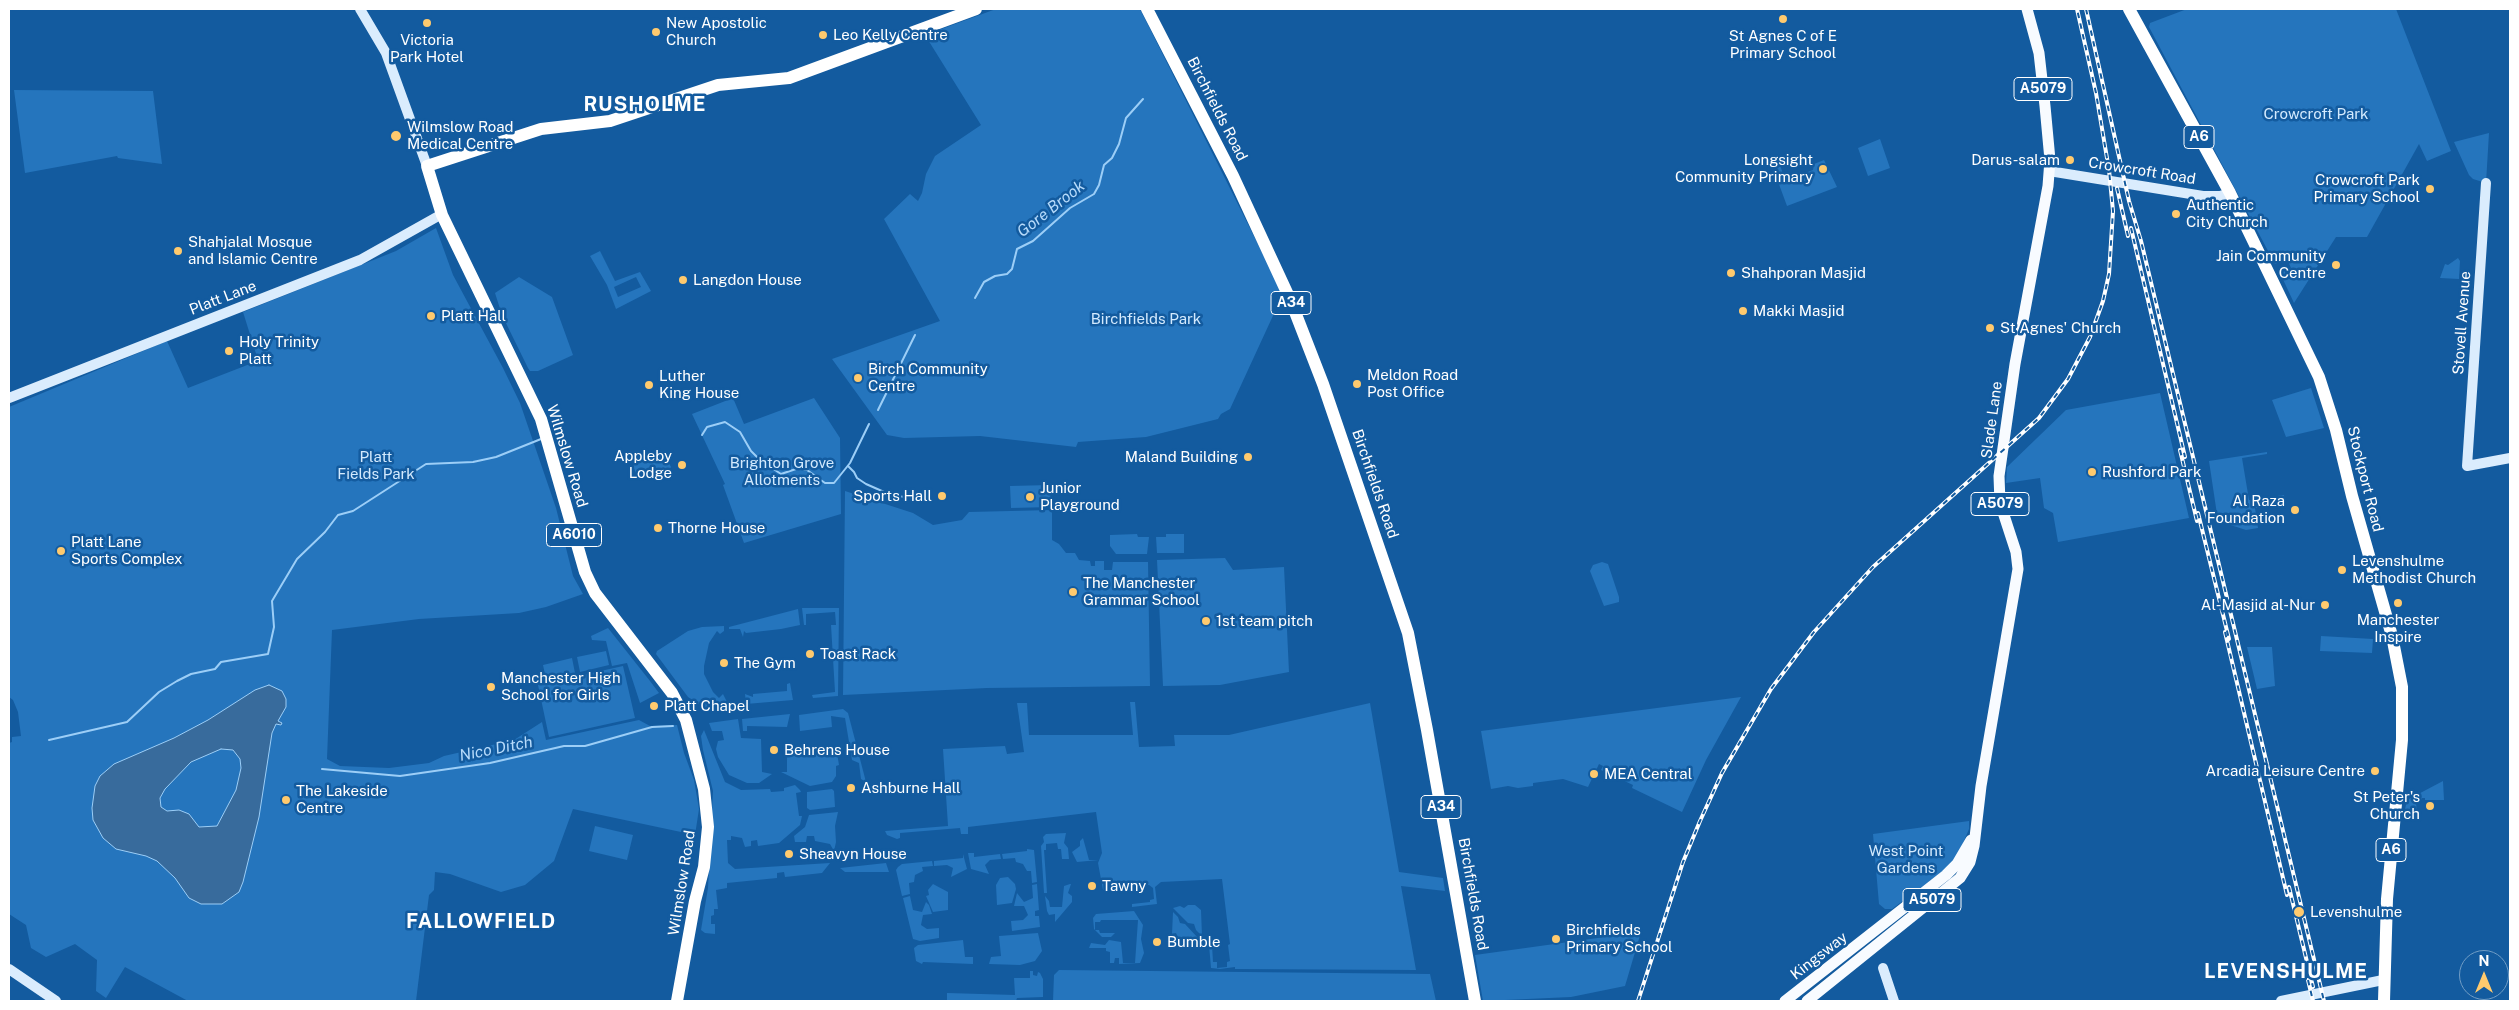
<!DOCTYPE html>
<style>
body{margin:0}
#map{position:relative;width:2519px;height:1010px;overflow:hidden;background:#135b9f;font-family:"Public Sans",sans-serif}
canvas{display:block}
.frame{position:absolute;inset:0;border:10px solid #fff;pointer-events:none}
.north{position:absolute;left:2459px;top:950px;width:50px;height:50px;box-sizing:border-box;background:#135b9f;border:1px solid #719dc5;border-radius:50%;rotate:0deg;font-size:14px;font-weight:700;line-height:20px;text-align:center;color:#fff}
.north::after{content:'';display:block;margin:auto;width:18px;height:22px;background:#ffca6e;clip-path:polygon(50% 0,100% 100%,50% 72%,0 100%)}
</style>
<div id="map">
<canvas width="2519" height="1010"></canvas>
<div class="frame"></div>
<div class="north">N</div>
</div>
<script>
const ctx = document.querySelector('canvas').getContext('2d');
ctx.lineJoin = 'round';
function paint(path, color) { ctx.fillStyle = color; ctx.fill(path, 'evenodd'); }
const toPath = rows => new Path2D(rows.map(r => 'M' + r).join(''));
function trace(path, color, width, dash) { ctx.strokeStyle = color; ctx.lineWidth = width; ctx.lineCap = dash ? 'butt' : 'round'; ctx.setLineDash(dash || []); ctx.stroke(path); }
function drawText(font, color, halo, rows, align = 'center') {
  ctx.font = font + ' "Public Sans",sans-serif'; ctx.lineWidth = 5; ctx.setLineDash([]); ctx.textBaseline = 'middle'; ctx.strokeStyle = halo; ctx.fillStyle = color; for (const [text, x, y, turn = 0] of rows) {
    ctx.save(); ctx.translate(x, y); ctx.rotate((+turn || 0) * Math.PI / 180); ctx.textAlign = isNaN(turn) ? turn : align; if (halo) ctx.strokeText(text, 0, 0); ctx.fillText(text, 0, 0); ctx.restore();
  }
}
paint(toPath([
 [996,9,1140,9,1283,294,1230,409,1221,414,1218,419,1146,437,1078,442,1076,447,980,436,904,438,887,435,832,359,940,321,884,219,910,194,918,201,922,193,926,174,935,156,981,125,925,35],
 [2187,9,2396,9,2451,151,2427,161,2419,144,2367,237,2336,237,2294,303,2280,273,2291,268,2287,259,2275,264,2149,27,2150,23],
 [14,90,153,91,162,164,118,158,117,156,25,173],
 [2489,133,2486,183,2473,179,2469,175,2454,142],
 [1880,139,1890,168,1868,176,1858,148],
 [1824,160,1837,187,1787,206,1773,168,1780,165,1784,177,1796,173,1797,176,1813,170,1814,164],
 [436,228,453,275,503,368,520,403,556,508,573,576,583,594,546,607,519,613,419,619,332,630,327,759,340,766,389,768,429,763,444,756,514,740,542,722,546,740,639,720,650,726,677,725,684,753,694,780,699,809,695,835,573,809,554,861,525,885,501,892,450,874,435,872,434,890,429,895,416,1001,188,1001,125,967,106,998,96,991,97,960,75,944,46,957,31,948,26,925,9,914,9,743,12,742,12,737,21,736,18,712,13,700,9,697,9,407,167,341,188,388,255,362,258,360,243,312,396,251],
 [600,251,615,281,640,272,651,291,616,309,607,285,590,256],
 [636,277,641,287,618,297,614,287],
 [2458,258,2460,261,2459,279,2440,278,2445,264,2448,265],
 [519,277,552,297,573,355,538,371,530,371,528,368,502,315,495,293],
 [2311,388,2324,428,2286,437,2272,400],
 [2160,393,2189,518,2058,542,2053,513,2044,508,2040,478,2006,483,2007,467,2066,410],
 [733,398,744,424,814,398,840,438,841,514,744,543,723,485,725,484,692,414],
 [2267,452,2267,454,2242,458,2249,500,2284,495,2285,504,2255,508,2258,528,2246,530,2218,521,2209,461],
 [664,453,671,467,669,470,638,480,633,465],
 [1050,485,1051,507,1011,508,1010,486],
 [845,491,913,513,933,525,962,520,969,512,1052,510,1052,540,1059,544,1066,553,1075,553,1079,560,1090,561,1091,566,1095,566,1095,561,1104,561,1104,570,1112,570,1113,562,1148,562,1150,686,987,688,843,695],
 [1137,534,1138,537,1149,537,1147,554,1116,554,1110,546,1110,535],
 [1166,534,1184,534,1184,553,1157,553,1156,537,1166,537],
 [1225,558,1233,570,1284,567,1289,672,1220,685,1163,686,1157,560],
 [1602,562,1608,564,1619,597,1619,602,1604,606,1590,571,1593,565],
 [802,608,839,608,838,696,813,698,812,695,835,692,831,625,836,625,835,612,806,614,806,625,804,625],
 [798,609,800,625,781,629,746,633,744,631,743,637,740,629,729,629,729,627],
 [724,626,724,631,720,634,717,631,709,643,704,666,704,674,713,692,719,698,723,694,727,702,724,707,704,708,688,697,656,654,657,651,688,631,702,627],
 [608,628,650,681,659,693,640,703,627,663,612,666,606,641,592,640,591,636],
 [2321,636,2373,639,2372,653,2320,651],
 [2247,647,2272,647,2275,686,2257,689],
 [606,651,609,665,580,672,577,657],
 [572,658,575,673,546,679,543,665],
 [623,666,635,718,549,737,538,685],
 [790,683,793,700,746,704,745,694,753,697,753,694,787,691,787,684],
 [1741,697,1706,760,1682,812,1632,788,1633,785,1601,770,1603,766,1599,764,1588,787,1563,779,1533,783,1533,786,1518,788,1508,786,1491,789,1481,731],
 [1130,702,1135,702,1139,747,1175,746,1174,735,1229,735,1370,703,1399,872,1443,878,1445,891,1401,886,1416,970,1235,969,1235,967,1220,969,1211,968,1209,945,1212,945,1213,962,1217,962,1217,968,1227,967,1227,962,1230,961,1228,945,1230,944,1222,879,1161,882,1155,887,1157,904,1132,907,1132,904,1150,902,1150,900,1154,899,1153,888,1149,885,1103,890,1098,863,1102,853,1096,812,968,827,968,834,961,834,960,828,900,833,900,838,897,839,887,835,885,831,948,826,943,749,1005,746,1007,754,1024,752,1017,703,1027,703,1029,735,1133,735],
 [843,709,848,713,866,782,861,779,859,763,852,760,845,718,831,716,832,727,800,731,799,715],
 [790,714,787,727,747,726,747,731,743,731,742,719],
 [738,719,741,738,761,739,762,772,772,774,759,783,747,783,729,775,718,757,716,749,718,741,724,740,722,731,712,731,709,723],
 [704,730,725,782,741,790,770,789,771,792,784,791,784,788,795,785,800,790,801,792,796,793,799,816,802,816,800,825,779,843,758,846,757,840,751,841,751,846,745,847,742,838,731,836,731,840,727,840,728,863,735,869,830,863,822,873,785,877,784,872,777,873,777,878,727,883,727,888,716,890,718,909,714,909,714,915,711,916,711,924,715,924,715,934,705,933,701,930,708,888,713,791,703,750,701,736],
 [836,747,839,765,836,766,836,776,832,782,810,786,781,772,787,772,787,751],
 [2443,781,2444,800,2425,800,2425,798,2422,798,2422,800,2416,801,2417,818,2403,819,2407,800],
 [832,789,834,791,835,807,810,810,807,808,807,792],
 [838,812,835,826,836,842,834,851,830,844,815,841,814,836,807,836,806,842,795,842,794,836,805,827,809,815],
 [1969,821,1969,829,1961,848,1951,865,1892,909,1885,909,1879,904,1873,834],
 [595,826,633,835,627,860,589,851],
 [1066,833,1064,843,1068,848,1069,859,1062,859,1061,849,1058,849,1057,843,1046,844,1046,850,1044,850,1047,893,1044,893,1041,846,1044,842,1043,837,1046,834],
 [1083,838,1089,860,1099,860,1077,862,1072,852,1080,846,1080,841],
 [1027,849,1034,850,1037,882,1032,883,1031,871,1027,871,1023,864,1016,862,1015,858,1003,859,1002,854,1027,851],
 [968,853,974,853,974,857,1000,854,1001,859,990,860,985,865,989,874,971,869],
 [963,854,967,869,951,877,953,868,947,865,934,866,934,861,963,858],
 [932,861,933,866,922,867,923,871,915,875,914,882,909,883,910,894,902,896,896,870,898,867,902,864],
 [886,863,889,872,845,872,840,868],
 [1008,877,1015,884,1016,889,1012,903,997,905,996,885,1000,878],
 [933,884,948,892,948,910,933,912,926,896,929,895,928,890],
 [1037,884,1039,910,1035,911,1035,916,1039,916,1040,927,1012,931,1011,921,1023,920,1028,915,1024,906,1014,906,1017,893,1024,902,1033,898,1032,885],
 [1070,884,1071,884,1068,893,1072,896,1072,902,1055,922,1055,914,1049,915,1047,911,1045,896,1049,901,1050,907,1062,907,1064,886],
 [910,896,913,910,922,912,926,902,929,905,932,914,923,915,921,925,927,929,939,928,939,938,920,941,913,939,903,898],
 [1188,905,1195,905,1201,910,1202,936,1196,930,1194,924,1188,923,1173,908,1180,906,1184,908],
 [1134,911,1143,925,1141,939,1144,953,1140,963,1119,964,1119,958,1115,958,1114,963,1110,963,1110,952,1106,951,1106,948,1089,948,1091,943,1105,945,1109,940,1121,942,1123,963,1135,963,1138,920,1101,920,1100,922,1095,922,1095,930,1099,930,1100,933,1115,933,1111,937,1102,937,1094,929,1093,918,1096,914],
 [1173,912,1178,917,1180,923,1185,924,1198,938,1178,938,1176,933,1172,934],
 [1641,932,1625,986,1571,997,1483,1001,1475,955],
 [1038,933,1042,951,1035,961,1020,965,989,964,991,957,1001,956,999,936],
 [963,940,965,957,973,957,973,964,923,962,922,964,916,961,914,948,918,945],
 [1059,970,1430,974,1436,1001,1053,1001,1054,975],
 [1030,971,1033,971,1033,975,1037,976,1038,972,1040,973,1043,979,1043,997,1017,998,1016,1001,947,1001,947,993,1015,995,1014,978,1030,978]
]), '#2575bd');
const water = toPath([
 [269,685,282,691,286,699,286,707,278,721,282,723,281,725,276,724,272,733,259,817,243,882,239,892,222,904,201,904,189,898,175,878,157,861,146,856,116,849,103,838,93,820,92,808,95,786,100,776,114,764,174,738,208,720,255,690,269,685],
 [221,749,233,750,240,759,241,768,236,790,217,826,199,827,189,814,179,810,167,811,161,807,160,798,165,789,191,762,221,749]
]);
paint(water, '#386b9c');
trace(water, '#9ccef7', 1);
trace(toPath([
 [975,298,984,282,995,276,1007,274,1012,269,1017,249,1033,241,1070,208,1094,194,1099,185,1104,165,1112,158,1119,144,1126,118,1143,99],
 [878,410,915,335],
 [702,435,707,427,725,422,740,432,751,451,760,460,781,474,799,468,807,470,825,483,834,483,850,463,869,424],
 [848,466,854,472,857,478,866,484,891,495,905,497],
 [49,740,127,722,159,692,177,681,191,674,215,669,221,662,268,654,274,627,272,601,297,559,325,532,338,515,353,511,367,502,426,464,473,462,496,457,541,439],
 [322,769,400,776,490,763,564,746,585,746,652,727,673,726]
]), '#9ccef7', 2);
trace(toPath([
 [360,9,386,53,427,166],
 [2049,171,2203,196,2220,196,2230,193],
 [2486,183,2467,466,2510,458],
 [9,398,360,260,442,214],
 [1883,968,1894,1001],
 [9,969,56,1001],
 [2281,1001,2383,980]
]), '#daecfd', 10);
trace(toPath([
 [1785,1001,1946,875,1957,864,1971,840],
 [1807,1001,1960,878,1970,862,1974,846,1981,786,2018,569,2016,552,2000,503,1999,476,2015,364,2048,186,2050,160,2045,106,2039,53,2027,9]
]), '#f8fbff', 11);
trace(toPath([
 [1147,9,1233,176,1290,299,1323,384,1408,633,1427,730,1475,1001],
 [2129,9,2230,193,2319,377,2336,430,2352,496,2392,636,2402,687,2402,740,2387,899,2384,1001],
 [677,1001,695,901,704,867,708,827,704,789,686,720,672,693,595,593,585,572,541,419,442,215,427,166,541,129,610,121,718,85,789,78,976,9]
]), '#fff', 12);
const rail = toPath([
 [2086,9,2129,201,2141,241,2324,1001],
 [2117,188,2128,236],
 [2131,228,2185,457],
 [2180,450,2197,521],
 [2198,513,2229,639],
 [2225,632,2287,895],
 [2289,887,2313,987],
 [2308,980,2313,1001],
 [1638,1001,1683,862,1700,821,1722,773,1771,689,1814,632,1873,567,2039,418,2068,379,2090,337,2103,301,2109,274,2113,211,2109,170,2096,93,2077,9]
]);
trace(rail, '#fff', 4);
trace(rail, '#135b9f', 2, [5.5]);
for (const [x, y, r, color] of [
 [1783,19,5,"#ffca6e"],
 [427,23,5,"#ffca6e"],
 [656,32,5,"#ffca6e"],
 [823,35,5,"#ffca6e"],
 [396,136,6,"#ffca6e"],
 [2070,160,5,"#ffca6e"],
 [1823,169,5,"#ffca6e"],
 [2430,189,5,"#ffca6e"],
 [2176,214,5,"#ffca6e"],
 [178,251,5,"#ffca6e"],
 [2336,265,5,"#ffca6e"],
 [1731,273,5,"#ffca6e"],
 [683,280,5,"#ffca6e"],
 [1743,311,5,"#ffca6e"],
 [431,316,5,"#ffca6e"],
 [1990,328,5,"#ffca6e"],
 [229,351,5,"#ffca6e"],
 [858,378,5,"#ffca6e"],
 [1357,384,5,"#ffca6e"],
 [649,385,5,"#ffca6e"],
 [1248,457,5,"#ffca6e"],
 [682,465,5,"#ffca6e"],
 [2092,472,5,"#ffca6e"],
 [942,496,5,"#ffca6e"],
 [1030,497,5,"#ffca6e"],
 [2295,510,5,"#ffca6e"],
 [658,528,5,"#ffca6e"],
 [61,551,5,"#ffca6e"],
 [2342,570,5,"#ffca6e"],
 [1073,592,5,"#ffca6e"],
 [2398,603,5,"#ffca6e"],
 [2325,605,5,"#ffca6e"],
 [1206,621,5,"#ffca6e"],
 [810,654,5,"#ffca6e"],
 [724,663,5,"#ffca6e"],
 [491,687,5,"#ffca6e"],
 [654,706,5,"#ffca6e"],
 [774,750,5,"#ffca6e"],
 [2375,771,5,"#ffca6e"],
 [1594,774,5,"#ffca6e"],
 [851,788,5,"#ffca6e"],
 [286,800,5,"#ffca6e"],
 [2430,806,5,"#ffca6e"],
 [789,854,5,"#ffca6e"],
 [1092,886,5,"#ffca6e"],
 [2299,912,6,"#ffca6e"],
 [1556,939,5,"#ffca6e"],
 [1157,942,5,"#ffca6e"]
]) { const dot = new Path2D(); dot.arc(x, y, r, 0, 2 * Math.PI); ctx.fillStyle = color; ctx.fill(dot); trace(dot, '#135b9f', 2); }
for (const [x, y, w] of [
 [2043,89,58],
 [2199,137,30],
 [1291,303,40],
 [2000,504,58],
 [574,535,55],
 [1441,807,40],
 [2391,850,30],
 [1932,900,58]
]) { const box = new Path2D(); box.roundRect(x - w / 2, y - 11.5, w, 23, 4); ctx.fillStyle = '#135b9f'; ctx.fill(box); trace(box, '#fff', 1); }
drawText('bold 14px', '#fff', null, [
 ["A5079",2043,89],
 ["A6",2199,137],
 ["A34",1291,303],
 ["A5079",2000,504],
 ["A6010",574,535],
 ["A34",1441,807],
 ["A6",2391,850],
 ["A5079",1932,900]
]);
drawText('15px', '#fff', '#135b9f', [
 ["New Apostolic",666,23],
 ["Church",666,40],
 ["Leo Kelly Centre",833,35],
 ["St Agnes C of E",1783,36,"center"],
 ["Primary School",1783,53,"center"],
 ["Victoria",427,40,"center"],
 ["Park Hotel",427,57,"center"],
 ["Wilmslow Road",407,127],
 ["Medical Centre",407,144],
 ["Longsight",1813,160,"right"],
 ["Community Primary",1813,177,"right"],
 ["Darus-salam",2060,160,"right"],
 ["Crowcroft Park",2420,180,"right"],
 ["Primary School",2420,197,"right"],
 ["Authentic",2186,205],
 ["City Church",2186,222],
 ["Shahjalal Mosque",188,242],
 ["and Islamic Centre",188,259],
 ["Jain Community",2326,256,"right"],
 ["Centre",2326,273,"right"],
 ["Shahporan Masjid",1741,273],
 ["Langdon House",693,280],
 ["Makki Masjid",1753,311],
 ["Platt Hall",441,316],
 ["St Agnes' Church",2000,328],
 ["Holy Trinity",239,342],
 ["Platt",239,359],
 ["Birch Community",868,369],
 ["Centre",868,386],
 ["Meldon Road",1367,375],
 ["Post Office",1367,392],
 ["Luther",659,376],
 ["King House",659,393],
 ["Appleby",672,456,"right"],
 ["Lodge",672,473,"right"],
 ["Maland Building",1238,457,"right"],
 ["Rushford Park",2102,472],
 ["Junior",1040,488],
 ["Playground",1040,505],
 ["Sports Hall",932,496,"right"],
 ["Al Raza",2285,501,"right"],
 ["Foundation",2285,518,"right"],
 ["Thorne House",668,528],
 ["Platt Lane",71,542],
 ["Sports Complex",71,559],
 ["Levenshulme",2352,561],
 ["Methodist Church",2352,578],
 ["The Manchester",1083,583],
 ["Grammar School",1083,600],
 ["Al-Masjid al-Nur",2315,605,"right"],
 ["Manchester",2398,620,"center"],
 ["Inspire",2398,637,"center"],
 ["1st team pitch",1216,621],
 ["Toast Rack",820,654],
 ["The Gym",734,663],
 ["Manchester High",501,678],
 ["School for Girls",501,695],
 ["Platt Chapel",664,706],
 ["Behrens House",784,750],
 ["Arcadia Leisure Centre",2365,771,"right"],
 ["MEA Central",1604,774],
 ["Ashburne Hall",861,788],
 ["The Lakeside",296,791],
 ["Centre",296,808],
 ["St Peter's",2420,797,"right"],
 ["Church",2420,814,"right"],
 ["Sheavyn House",799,854],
 ["Tawny",1102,886],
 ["Levenshulme",2310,912],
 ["Birchfields",1566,930],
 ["Primary School",1566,947],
 ["Bumble",1167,942]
], 'left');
drawText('15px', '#fff', '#135b9f', [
 ["Birchfields Road",1217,109,63],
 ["Crowcroft Road",2142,171,9],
 ["Platt Lane",223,298,-21],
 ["Stovell Avenue",2462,323,-86],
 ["Slade Lane",1992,420,-82],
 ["Wilmslow Road",567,456,73],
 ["Stockport Road",2365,479,76],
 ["Birchfields Road",1375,484,71],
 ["Wilmslow Road",682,883,-81],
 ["Birchfields Road",1473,894,80],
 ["Kingsway",1819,956,-38]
]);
drawText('15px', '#d3eafe', '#135b9f', [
 ["Crowcroft Park",2316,114],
 ["Birchfields Park",1146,319],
 ["Platt",376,457],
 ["Fields Park",376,474],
 ["Brighton Grove",782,463],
 ["Allotments",782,480],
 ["West Point",1906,851],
 ["Gardens",1906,868]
]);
drawText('italic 16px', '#b7dbfb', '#135b9f', [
 ["Gore Brook",1051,209,-38],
 ["Nico Ditch",496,749,-11]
]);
ctx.letterSpacing = '1px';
drawText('bold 20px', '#fff', '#135b9f', [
 ["RUSHOLME",645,105],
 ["FALLOWFIELD",481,922],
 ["LEVENSHULME",2286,972]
]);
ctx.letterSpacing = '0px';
</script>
